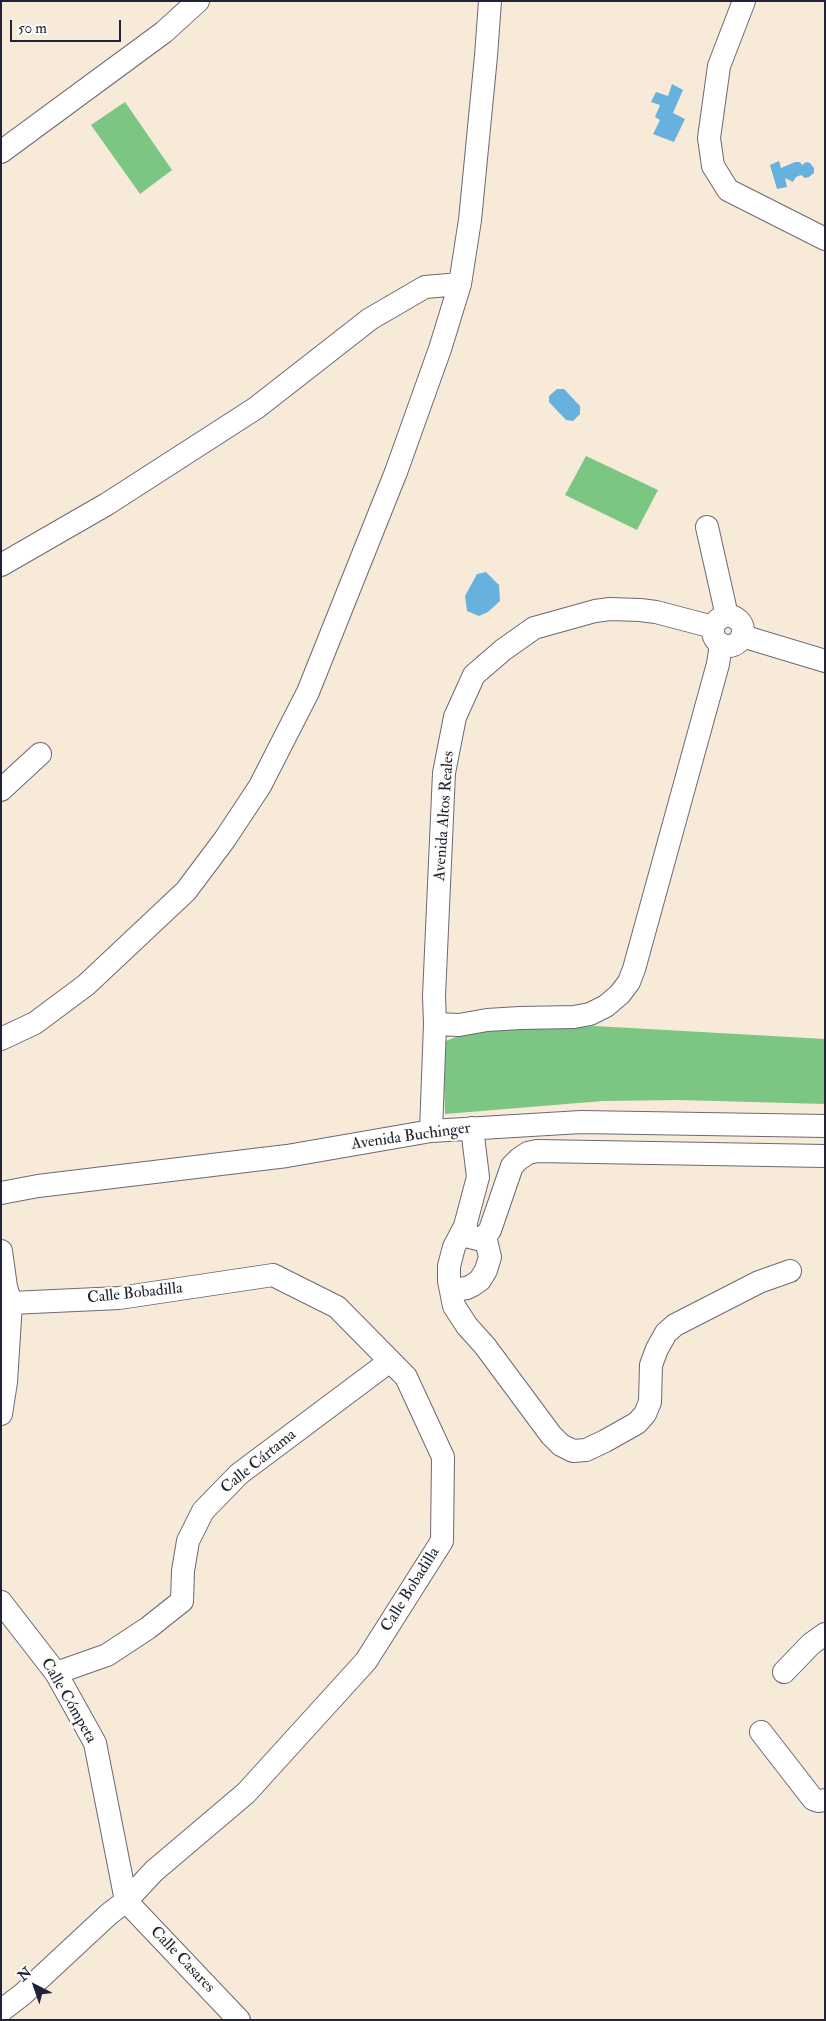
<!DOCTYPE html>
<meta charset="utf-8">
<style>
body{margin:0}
#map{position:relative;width:826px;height:2021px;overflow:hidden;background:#f8ead8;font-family:"IM FELL Double Pica",serif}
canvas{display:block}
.frame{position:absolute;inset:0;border:2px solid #22223b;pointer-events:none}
.north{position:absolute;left:10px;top:1961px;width:50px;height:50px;-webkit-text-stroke:4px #fdfcf7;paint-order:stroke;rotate:319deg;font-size:14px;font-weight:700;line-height:20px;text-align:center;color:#22223b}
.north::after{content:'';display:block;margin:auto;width:18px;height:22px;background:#22223b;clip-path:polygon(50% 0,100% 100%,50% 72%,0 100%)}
.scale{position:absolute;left:10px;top:20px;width:111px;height:22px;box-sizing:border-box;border:2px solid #22223b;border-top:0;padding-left:6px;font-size:15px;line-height:18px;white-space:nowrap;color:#22223b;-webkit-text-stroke:4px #fdfcf7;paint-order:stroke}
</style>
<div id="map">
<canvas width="826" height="2021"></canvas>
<div class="frame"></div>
<div class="north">N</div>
<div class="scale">50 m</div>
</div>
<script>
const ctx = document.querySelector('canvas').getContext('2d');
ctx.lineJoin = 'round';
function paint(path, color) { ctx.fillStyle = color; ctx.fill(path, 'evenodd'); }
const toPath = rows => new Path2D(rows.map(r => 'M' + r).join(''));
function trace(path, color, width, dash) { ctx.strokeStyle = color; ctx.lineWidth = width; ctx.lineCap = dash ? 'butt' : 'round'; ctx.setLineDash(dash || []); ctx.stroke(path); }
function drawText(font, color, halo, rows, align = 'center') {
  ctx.font = font + ' "IM FELL Double Pica",serif'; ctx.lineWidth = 4; ctx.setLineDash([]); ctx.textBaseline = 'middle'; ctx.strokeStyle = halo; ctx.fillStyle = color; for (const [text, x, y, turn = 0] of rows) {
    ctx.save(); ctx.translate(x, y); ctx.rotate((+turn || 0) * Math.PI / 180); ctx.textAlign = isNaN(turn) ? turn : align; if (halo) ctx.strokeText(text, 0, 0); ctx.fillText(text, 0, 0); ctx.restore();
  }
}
paint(toPath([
 [125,102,172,170,140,194,91,125],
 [586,456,658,490,637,530,565,495],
 [503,1026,548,1028,595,1026,825,1039,825,1104,678,1100,603,1101,445,1114,443,1042,469,1032]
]), '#7cc683');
paint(toPath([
 [672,84,683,90,673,113,685,119,674,142,653,134,660,120,655,117,660,105,651,102,656,92,668,96],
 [779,161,781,168,795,162,800,162,802,165,806,162,810,163,814,168,814,173,809,177,805,178,801,175,796,177,793,182,785,178,787,187,777,189,770,165],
 [557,389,564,389,580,406,580,414,573,421,566,420,549,402,549,396],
 [486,572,499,585,500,601,488,612,479,616,467,611,465,596,477,574]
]), '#67b1df');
const minor = toPath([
 [744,1,719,66,709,138,713,166,728,190,825,239],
 [1,152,164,32,198,1],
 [707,527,727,616],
 [1,565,107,504,256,408,370,319,425,287,460,284],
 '713 631a15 15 0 1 1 30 0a15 15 0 1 1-30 0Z',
 [742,636,825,661],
 [1,790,40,754],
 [435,1024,459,1025,487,1020,520,1018,574,1017,590,1014,606,1006,620,994,629,982,634,969,718,664,721,644],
 [1,1039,35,1023,86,985,186,891,225,839,260,786,308,692,396,472,440,349,460,284,470,220,486,56,490,1],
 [472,1128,478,1177,465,1226,470,1237,478,1239,485,1236,490,1230,512,1166,519,1159,528,1153,537,1151,825,1156],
 [431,1131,435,1024,434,996,444,773,455,717,474,675,503,650,534,628,595,611,610,609,640,610,656,612,713,627],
 [1,1193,38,1186,287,1156,431,1131,581,1122,825,1126],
 [465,1226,454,1247,449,1266,449,1281,454,1306,467,1326,485,1346,551,1435,561,1445,573,1451,586,1450,605,1441,637,1423,645,1414,650,1402,651,1365,657,1349,666,1333,675,1325,759,1282,790,1271],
 [1,1251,6,1287,11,1303,6,1382,1,1414],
 [451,1290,467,1288,473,1285,480,1280,486,1270,490,1257,485,1236],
 [1,1602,56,1673,95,1743,126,1901],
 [784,1672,811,1644,825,1634],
 [56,1673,107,1655,148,1628,182,1601,183,1571,188,1541,203,1511,239,1474,390,1361],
 [761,1732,813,1799,819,1801,825,1800],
 [126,1901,239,2020],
 [1,2011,23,1994,109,1914,126,1901,154,1871,246,1793,366,1661,442,1541,443,1457,406,1377,337,1307,273,1275,119,1298,11,1303]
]);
trace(minor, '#6d6872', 24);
trace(minor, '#fff', 22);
drawText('16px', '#22223b', '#fdfcf7', [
 ["Avenida Altos Reales",445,816,-86],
 ["Avenida Buchinger",411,1137,-8],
 ["Calle Bobadilla",135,1294,-6],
 ["Calle Cártama",259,1462,-39],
 ["Calle Bobadilla",411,1590,-58],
 ["Calle Cómpeta",68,1701,60],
 ["Calle Casares",182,1960,46]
]);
</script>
